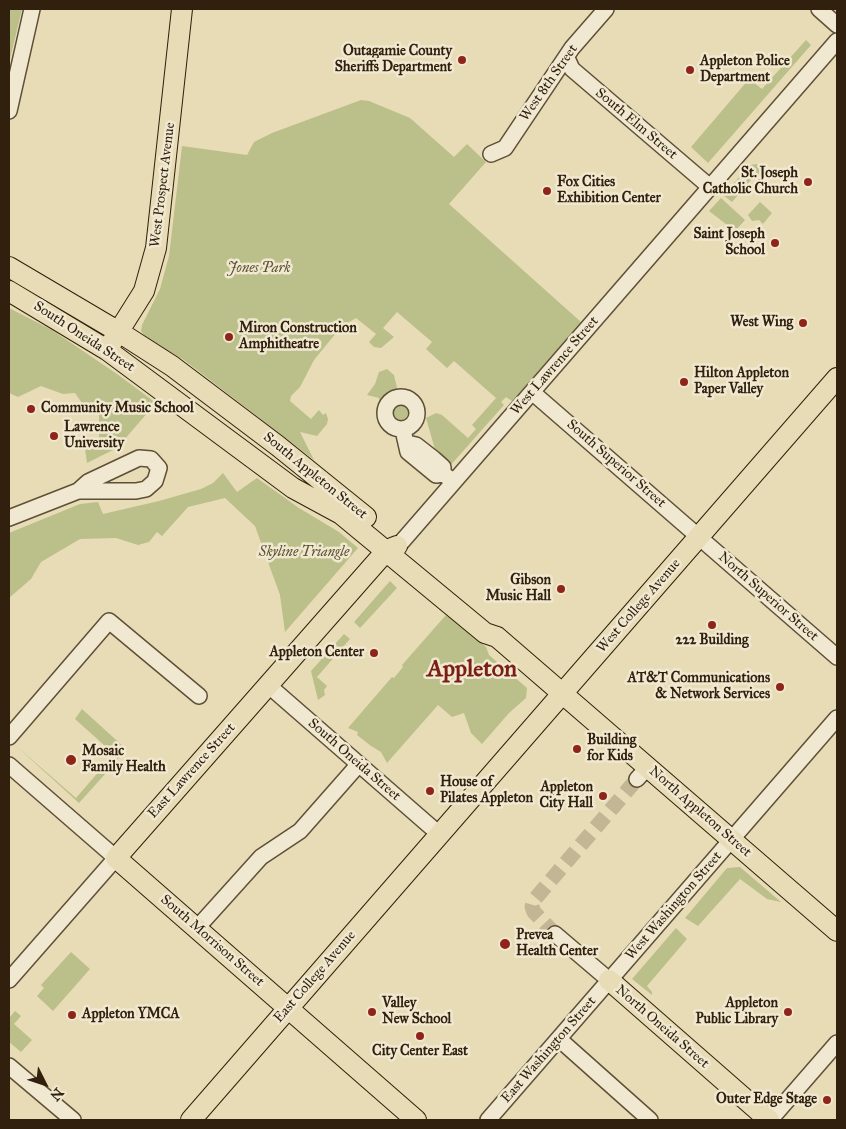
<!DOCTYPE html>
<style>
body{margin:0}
#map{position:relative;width:846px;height:1129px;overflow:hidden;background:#e8dcb6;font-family:"IM FELL Great Primer",serif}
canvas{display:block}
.frame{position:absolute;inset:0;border:10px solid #30200d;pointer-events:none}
.north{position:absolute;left:20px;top:1059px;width:50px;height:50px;-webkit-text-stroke:4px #f0e8d0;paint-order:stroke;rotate:131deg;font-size:14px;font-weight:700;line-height:20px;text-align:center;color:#30200d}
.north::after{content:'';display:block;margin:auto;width:18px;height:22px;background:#30200d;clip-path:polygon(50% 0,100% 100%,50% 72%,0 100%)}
</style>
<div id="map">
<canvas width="846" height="1129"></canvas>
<div class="frame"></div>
<div class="north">N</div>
</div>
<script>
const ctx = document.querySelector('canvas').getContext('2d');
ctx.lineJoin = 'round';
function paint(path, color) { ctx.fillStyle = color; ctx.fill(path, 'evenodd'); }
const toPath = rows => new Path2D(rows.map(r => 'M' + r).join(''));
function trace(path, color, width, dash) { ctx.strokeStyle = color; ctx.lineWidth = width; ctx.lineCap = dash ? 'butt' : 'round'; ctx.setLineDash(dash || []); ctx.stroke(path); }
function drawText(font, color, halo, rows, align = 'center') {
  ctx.font = font + ' "IM FELL Great Primer",serif'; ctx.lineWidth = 5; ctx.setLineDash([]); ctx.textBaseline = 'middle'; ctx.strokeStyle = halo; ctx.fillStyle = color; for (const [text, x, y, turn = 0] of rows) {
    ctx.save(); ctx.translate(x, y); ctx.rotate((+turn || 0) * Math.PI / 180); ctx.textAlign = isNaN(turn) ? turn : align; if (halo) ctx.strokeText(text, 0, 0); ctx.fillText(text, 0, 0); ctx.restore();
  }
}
paint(toPath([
 [9,9,22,9,9,63],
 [806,40,811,45,708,163,691,147,749,79,762,89],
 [361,100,369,101,410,118,454,157,467,144,486,162,449,204,581,322,512,401,506,397,501,402,504,405,449,467,436,453,426,418,436,413,442,415,468,438,476,429,472,425,496,398,454,361,447,368,426,349,432,342,397,312,383,328,394,337,381,348,374,347,369,342,376,334,356,318,341,327,314,360,300,387,291,396,290,401,311,419,319,410,323,415,326,413,328,419,327,424,317,436,300,432,314,460,184,360,149,341,141,331,142,325,160,289,169,256,182,146,247,155,254,142,272,133],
 [757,164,764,171,759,177,756,174,732,202,723,195,750,165],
 [721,198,745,220,735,231,709,211],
 [760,202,772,213,763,224,759,220,752,221,748,215],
 [9,308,52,330,117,374,156,403,117,448,87,463,85,449,99,439,99,407,84,406,75,393,63,394,41,386,18,397,9,393],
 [387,369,394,375,397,388,396,393,387,397,380,407,379,398,367,395,375,384,379,372],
 '390 412a9 9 0 1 1 18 0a9 9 0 1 1-18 0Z',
 [223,473,237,492,257,478,299,508,339,532,358,548,285,632,280,595,255,526,225,498,188,507,162,536,157,532,149,542,138,545,116,538,80,539,41,562,31,579,9,598,9,533,80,504,98,502,103,514,159,501,201,489,213,483],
 [390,581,397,588,360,628,354,622],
 [446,615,458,622,486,647,489,655,527,688,526,698,509,713,482,744,471,733,464,713,452,717,438,705,387,763,381,752,371,746,357,735,358,732,348,728,392,677,394,678,403,667,402,665],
 [344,634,350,639,317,677,327,686,324,690,325,695,318,700,311,671],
 [82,709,125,748,125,751,108,770,104,766,114,754,75,719],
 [14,744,76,798,101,769,106,773,79,803],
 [740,867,781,902,767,899,740,879,698,926,685,918,727,868],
 [676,928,687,939,647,986,652,992,652,995,632,979],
 [71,952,90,969,53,1011,37,996,44,988,41,985],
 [15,1011,21,1016,14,1024,32,1040,21,1052,9,1042,9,1018]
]), '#bbbf8a');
trace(toPath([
 [555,934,534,912,532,907,534,900,637,779]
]), '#c3b694', 15, [15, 8]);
const minor = toPath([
 [819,9,837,25],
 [567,58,572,69,710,187],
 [9,111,32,9],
 [491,154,505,148,572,48,606,9],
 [532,392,837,657],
 '385 413a16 16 0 1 1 32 0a16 16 0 1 1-32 0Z',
 [403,430,408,452,436,475,443,474],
 [407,443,416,445,434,459,443,467,443,474,449,478],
 [9,518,78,491,136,491,146,489,155,481,159,468,151,459,139,458,88,482,78,491],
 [399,545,837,41],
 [268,685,439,834],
 [9,737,109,621,199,696],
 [9,765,116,858,9,980],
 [637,779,648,767],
 [197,928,261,857,300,831,359,764],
 [555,934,609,980],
 [559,1039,650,1120],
 [9,1066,73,1120],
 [488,1120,837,718],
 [770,1120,837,1043]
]);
const major = toPath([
 [9,267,119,332,172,366,278,446,366,517],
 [9,291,107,350,293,488,341,514,485,633,497,637,837,931],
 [112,342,144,291,156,248,182,9],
 [397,546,387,550,116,858,416,1120],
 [609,980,769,1120],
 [191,1120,837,378]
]);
trace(minor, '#5e4f37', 18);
trace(major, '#30200d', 22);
trace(minor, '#f0e8d0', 15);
trace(major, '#e8dcb6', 20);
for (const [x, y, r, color] of [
 [462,60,5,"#8f2418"],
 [690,70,5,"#8f2418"],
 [808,182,5,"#8f2418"],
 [547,191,5,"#8f2418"],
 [775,243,5,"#8f2418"],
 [803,323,5,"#8f2418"],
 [229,337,5,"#8f2418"],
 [684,382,5,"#8f2418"],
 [31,409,5,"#8f2418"],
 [54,436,5,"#8f2418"],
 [561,589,5,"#8f2418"],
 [712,625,5,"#8f2418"],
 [374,653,5,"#8f2418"],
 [780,687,5,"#8f2418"],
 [577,749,5,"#8f2418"],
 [71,760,6,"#8f2418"],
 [430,791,5,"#8f2418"],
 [603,796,5,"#8f2418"],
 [505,944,6,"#8f2418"],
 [372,1012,5,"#8f2418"],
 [788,1012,5,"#8f2418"],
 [72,1015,5,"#8f2418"],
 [420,1036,5,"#8f2418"],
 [827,1100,5,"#8f2418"]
]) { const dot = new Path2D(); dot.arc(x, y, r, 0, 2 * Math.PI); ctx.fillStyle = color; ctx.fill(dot); trace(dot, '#f0e8d0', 2); }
drawText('bold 14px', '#30200d', '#f0e8d0', [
 ["Outagamie County",452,52,"right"],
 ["Sheriffs Department",452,68,"right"],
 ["Appleton Police",700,62],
 ["Department",700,78],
 ["St. Joseph",798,174,"right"],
 ["Catholic Church",798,190,"right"],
 ["Fox Cities",557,183],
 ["Exhibition Center",557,199],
 ["Saint Joseph",765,235,"right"],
 ["School",765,251,"right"],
 ["West Wing",793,323,"right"],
 ["Miron Construction",239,329],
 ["Amphitheatre",239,345],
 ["Hilton Appleton",694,374],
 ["Paper Valley",694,390],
 ["Community Music School",41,409],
 ["Lawrence",64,428],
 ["University",64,444],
 ["Gibson",551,581,"right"],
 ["Music Hall",551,597,"right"],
 ["222 Building",712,641,"center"],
 ["Appleton Center",364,653,"right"],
 ["AT&T Communications",770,679,"right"],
 ["& Network Services",770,695,"right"],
 ["Building",587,741],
 ["for Kids",587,757],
 ["Mosaic",82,752],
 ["Family Health",82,768],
 ["House of",440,783],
 ["Pilates Appleton",440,799],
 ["Appleton",593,788,"right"],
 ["City Hall",593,804,"right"],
 ["Prevea",516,936],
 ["Health Center",516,952],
 ["Valley",382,1004],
 ["New School",382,1020],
 ["Appleton",778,1004,"right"],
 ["Public Library",778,1020,"right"],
 ["Appleton YMCA",82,1015],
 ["City Center East",420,1052,"center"],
 ["Outer Edge Stage",817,1100,"right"]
], 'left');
drawText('14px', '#30200d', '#f0e8d0', [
 ["West 8th Street",549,83,-55],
 ["South Elm Street",636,124,40],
 ["West Prospect Avenue",163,185,-83],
 ["South Oneida Street",84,337,33],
 ["West Lawrence Street",555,366,-49],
 ["South Superior Street",616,464,41],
 ["South Appleton Street",315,476,39],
 ["North Superior Street",768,597,41],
 ["West College Avenue",639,606,-49],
 ["South Oneida Street",354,760,41],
 ["East Lawrence Street",192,771,-48],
 ["North Appleton Street",700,812,41],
 ["West Washington Street",674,906,-49],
 ["South Morrison Street",212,941,41],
 ["East College Avenue",315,977,-49],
 ["North Oneida Street",662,1027,41],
 ["East Washington Street",549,1050,-49]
]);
drawText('italic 14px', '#5a5032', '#f0e8d0', [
 ["Jones Park",259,269],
 ["Skyline Triangle",304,553]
]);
drawText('bold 24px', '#7a1f14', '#f0e8d0', [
 ["Appleton",472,670]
]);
</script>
